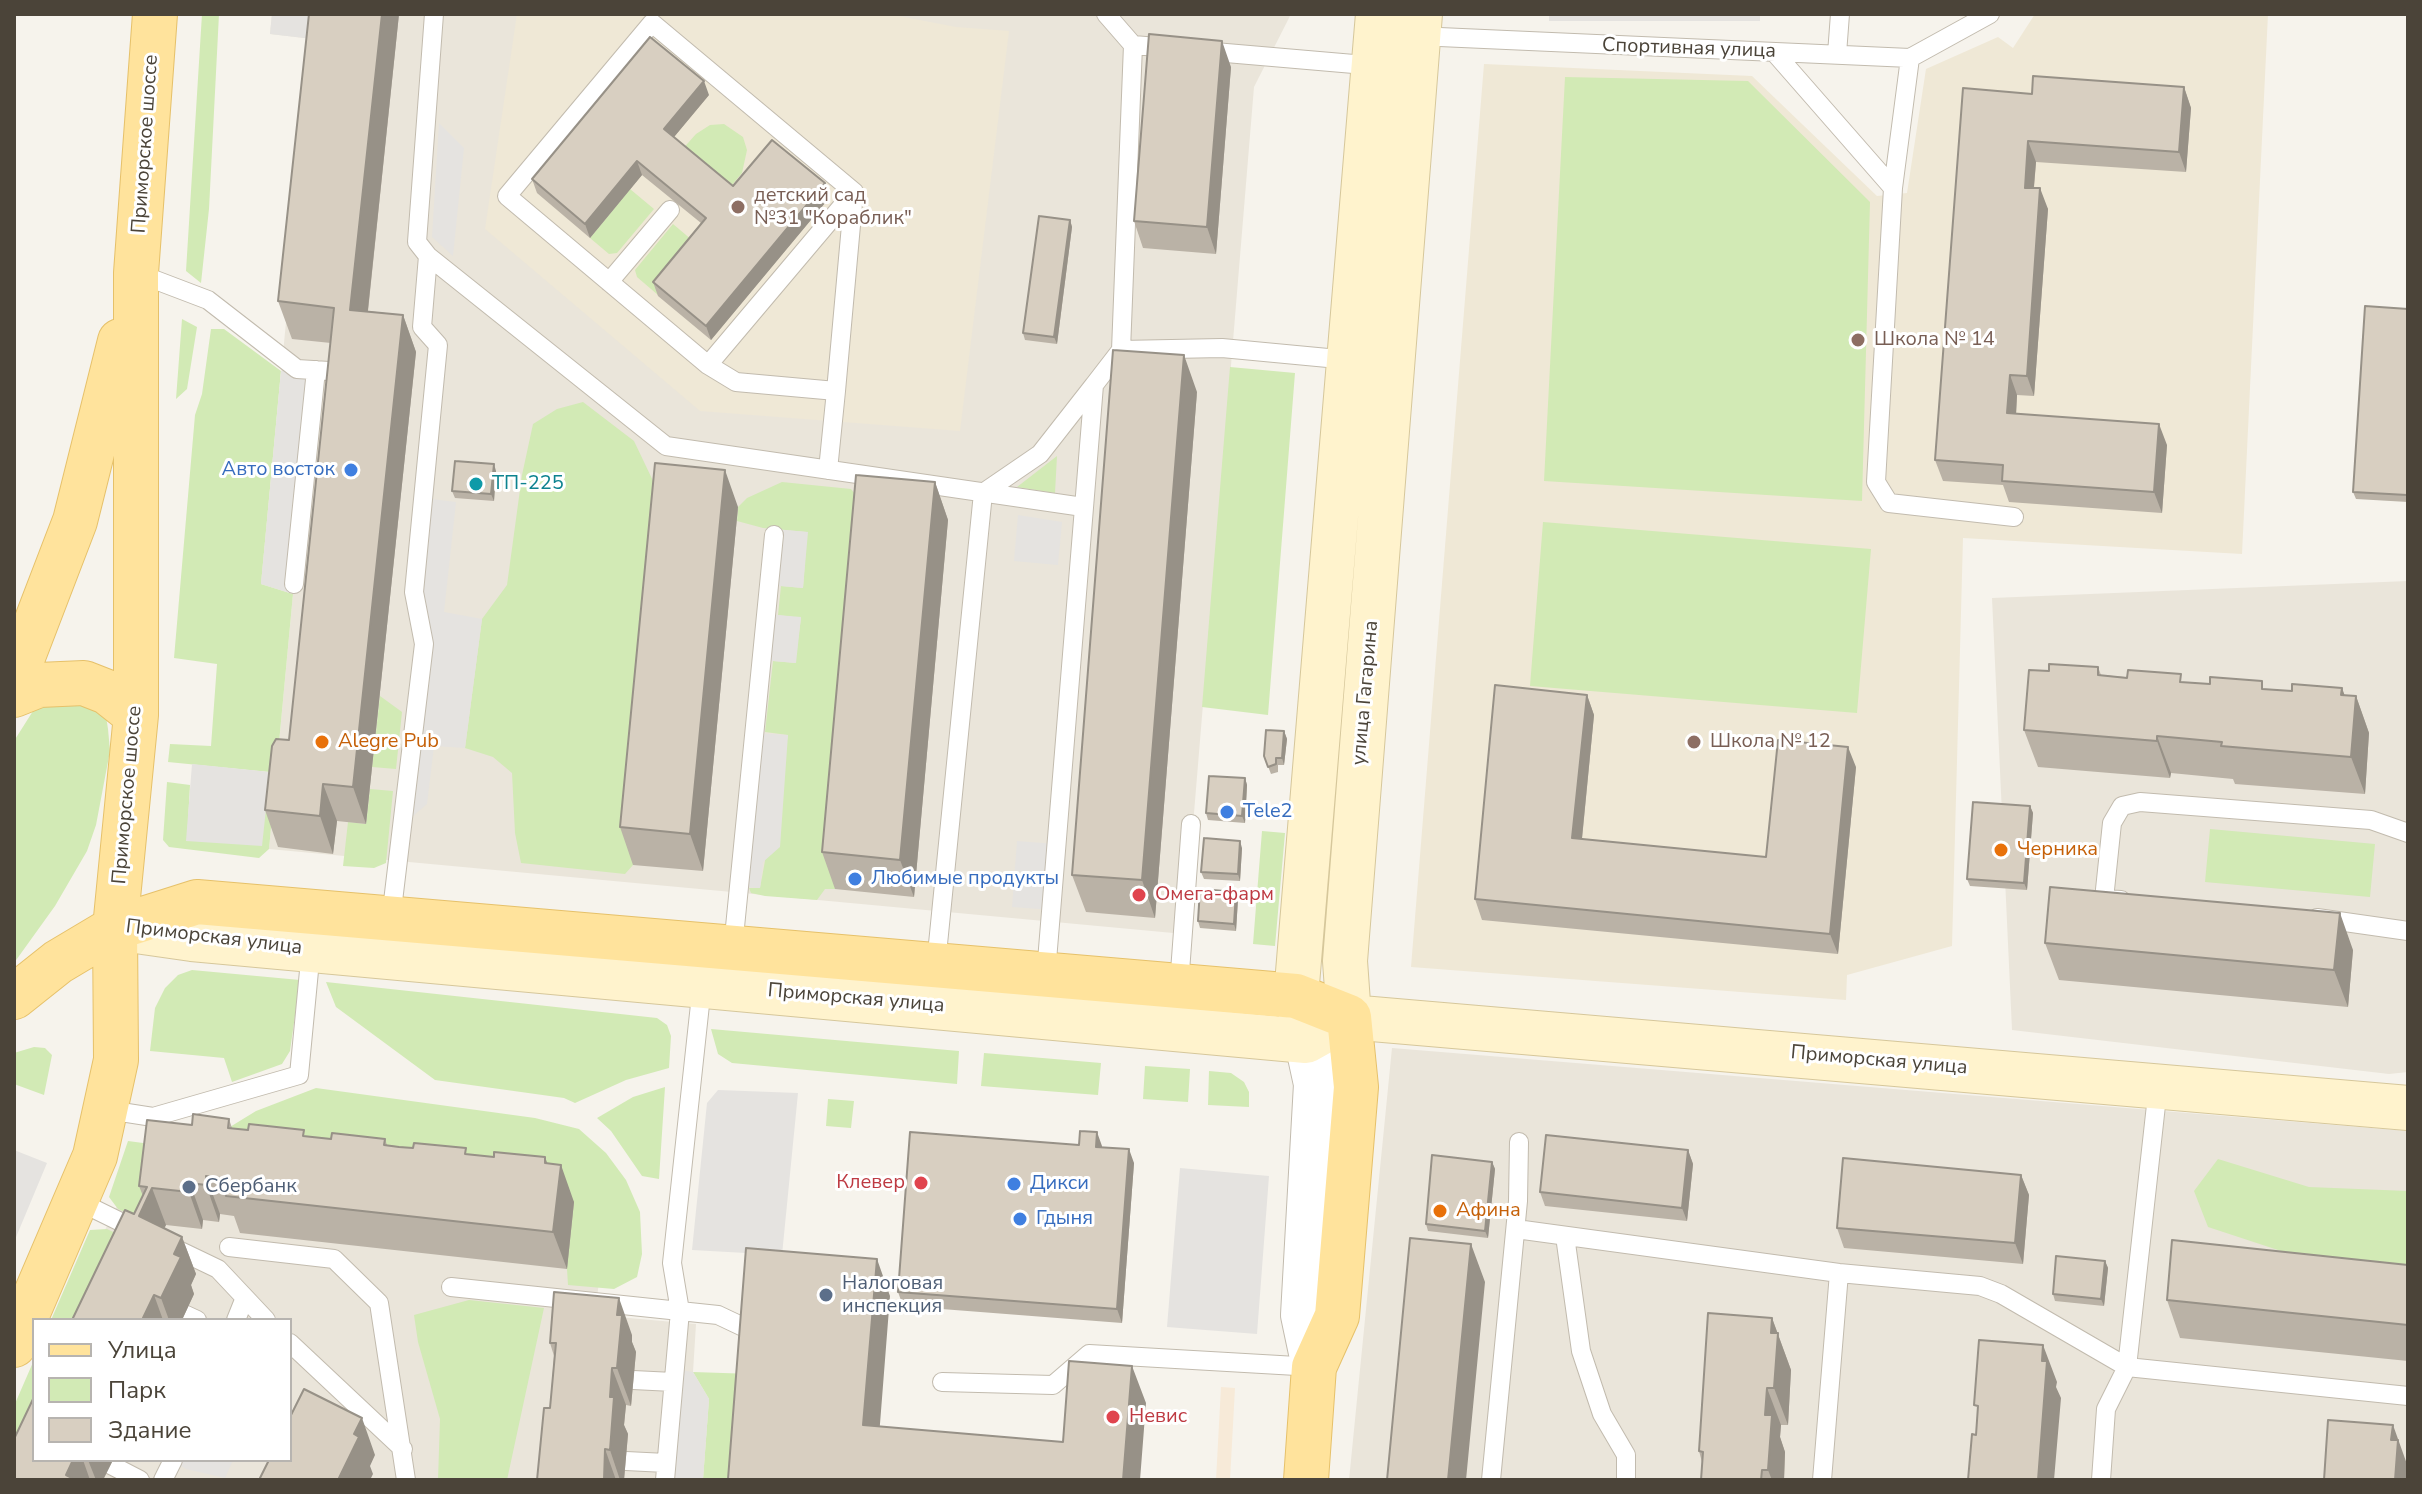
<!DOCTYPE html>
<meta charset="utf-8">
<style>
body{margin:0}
#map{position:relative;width:2422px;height:1494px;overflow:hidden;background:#f6f3ec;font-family:"Nunito Sans",sans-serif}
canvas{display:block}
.frame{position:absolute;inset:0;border:16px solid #4b4439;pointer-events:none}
.legend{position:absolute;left:32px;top:1318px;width:260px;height:144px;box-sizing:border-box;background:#fff;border:2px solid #b7b4b0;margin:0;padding:10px 14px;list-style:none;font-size:24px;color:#4b4439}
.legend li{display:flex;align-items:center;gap:16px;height:40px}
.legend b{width:40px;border:2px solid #b7b4b0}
</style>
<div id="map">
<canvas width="2422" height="1494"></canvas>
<div class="frame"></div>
<ul class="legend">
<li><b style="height:10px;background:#ffe39c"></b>Улица</li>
<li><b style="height:22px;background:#d2eab5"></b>Парк</li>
<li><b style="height:22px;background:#d8cfc1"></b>Здание</li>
</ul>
</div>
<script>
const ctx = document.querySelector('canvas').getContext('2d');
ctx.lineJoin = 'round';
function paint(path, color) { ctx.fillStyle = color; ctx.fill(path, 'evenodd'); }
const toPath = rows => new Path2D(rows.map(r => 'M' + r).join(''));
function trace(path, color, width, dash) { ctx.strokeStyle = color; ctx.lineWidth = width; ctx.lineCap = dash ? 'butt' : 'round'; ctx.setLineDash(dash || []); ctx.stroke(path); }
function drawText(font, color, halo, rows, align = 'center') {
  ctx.font = font + ' "Nunito Sans",sans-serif'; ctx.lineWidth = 6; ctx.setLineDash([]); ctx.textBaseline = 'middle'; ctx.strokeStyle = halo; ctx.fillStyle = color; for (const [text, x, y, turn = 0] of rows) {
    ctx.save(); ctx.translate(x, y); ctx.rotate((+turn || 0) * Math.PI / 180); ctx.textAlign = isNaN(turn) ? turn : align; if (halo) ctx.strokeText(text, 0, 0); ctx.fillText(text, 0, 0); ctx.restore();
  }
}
paint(toPath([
 [272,14,1291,14,1254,87,1184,934,269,849,293,594,261,584,313,39,270,34],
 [2408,581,2408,1072,2389,1074,2012,1030,1992,598],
 [1392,1048,2408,1131,2408,1480,1349,1480],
 [157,1126,611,1181,595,1315,696,1324,693,1372,709,1399,703,1480,14,1480,14,1412,34,1460,290,1460,290,1320,60,1320]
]), '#eae5da');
paint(toPath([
 [1221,1387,1235,1388,1230,1480,1216,1480]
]), '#f7ead8');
paint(toPath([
 [517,14,888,14,956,27,1009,31,960,431,700,411,485,229],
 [2035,14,2268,14,2242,554,1963,538,1952,946,1847,975,1846,1000,1411,967,1484,64,1752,76,1877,196,1907,193,1926,69,1998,37,2013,48]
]), '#efe8d6');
paint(toPath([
 [202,14,219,14,209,209,201,283,186,271],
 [1565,77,1748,81,1870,202,1862,501,1544,481],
 [724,124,743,137,747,150,742,173,727,191,680,152,696,134,710,125],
 [630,189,654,209,617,253,609,254,590,238],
 [673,224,699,246,658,295,637,277,635,270],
 [182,319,197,327,187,389,176,399],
 [211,329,224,329,281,371,261,584,293,594,269,849,259,858,169,847,163,840,167,782,190,785,187,841,269,772,168,762,170,744,211,746,217,664,174,658,195,415,202,394],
 [1230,367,1295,373,1268,715,1202,707],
 [583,402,634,441,655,485,633,865,625,874,521,863,515,833,512,773,493,757,465,748,482,619,507,585,522,475,533,424,557,409],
 [1057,456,1055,493,1017,487],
 [782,482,851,489,869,512,835,889,825,889,817,900,765,896,751,893,749,888,760,888,788,735,765,732,773,661,795,663,801,618,778,615,781,586,803,588,807,532,763,528,737,521,738,507,747,498],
 [1543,522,1871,549,1857,713,1530,686],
 [380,696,402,712,396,769,372,767],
 [75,699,106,716,108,729,110,751,96,825,87,851,55,906,14,963,14,741,33,711,46,702],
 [370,789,393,791,386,863,374,868,343,866,348,822,366,824],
 [2210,829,2375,844,2370,897,2205,882],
 [1262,831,1285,833,1275,946,1253,944],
 [192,970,300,980,290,1051,282,1064,232,1082,224,1058,150,1051,155,1008,165,988,178,975],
 [326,982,657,1018,667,1025,671,1036,669,1068,626,1080,575,1103,564,1098,435,1080,336,1007],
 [711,1029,959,1051,957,1084,732,1063,718,1054],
 [34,1047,45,1048,52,1055,44,1095,14,1084,14,1053],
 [984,1053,1101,1063,1098,1095,981,1086],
 [1145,1066,1190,1069,1188,1102,1143,1099],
 [1209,1071,1231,1073,1244,1082,1249,1092,1249,1107,1208,1105],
 [665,1087,659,1179,642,1176,611,1131,597,1118,633,1097],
 [316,1088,535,1118,579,1129,606,1153,626,1180,640,1212,642,1254,637,1277,614,1289,568,1285,567,1269,225,1130,256,1111],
 [828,1099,854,1101,851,1128,826,1126],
 [128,1141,158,1145,149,1223,118,1209,109,1197],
 [2218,1159,2309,1187,2408,1191,2408,1289,2315,1290,2284,1252,2208,1227,2194,1191],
 [107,1229,134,1242,103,1320,51,1320,90,1230],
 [469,1300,544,1308,507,1480,438,1480,440,1419,418,1342,414,1315],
 [34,1360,34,1460,14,1480,14,1406],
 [693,1372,753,1374,744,1480,700,1480,703,1479,709,1399]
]), '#d2eab5');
paint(toPath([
 [272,14,317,14,313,39,270,34],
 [1549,14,1760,14,1760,21,1549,21],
 [439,123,464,148,453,256,432,237],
 [316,370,294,584,293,594,261,584,281,371],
 [423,498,456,502,444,612,482,619,465,748,434,746,427,804,413,816,402,815,424,644,414,592],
 [1018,515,1062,522,1058,565,1014,561],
 [774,529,808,532,803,588,769,585],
 [765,614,801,617,796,663,773,661,762,654],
 [754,733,788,735,780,847,763,862,760,888,739,887],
 [192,764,270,772,262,846,186,841],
 [1017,841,1056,844,1052,910,1012,907],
 [718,1090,798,1093,782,1255,692,1250,707,1103],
 [14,1150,47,1163,14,1242],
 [1180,1168,1269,1176,1257,1334,1167,1327],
 [674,1369,693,1372,709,1399,703,1479,700,1480,665,1480],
 [233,1460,225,1478,186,1469,173,1461]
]), '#e5e3e0');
const service = toPath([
 [434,14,417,242,428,256,666,446,1083,507],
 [1106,14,1133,45],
 [1417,36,1910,58,1990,14],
 [1203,51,1377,66],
 [1774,52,1893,188],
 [1837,54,1840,14],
 [1910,58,1893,188,1876,482,1889,503,2014,517],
 [137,273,208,300,297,369,345,372],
 [609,282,670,210],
 [1121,350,1133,45,1170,48],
 [708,365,854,192],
 [1094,385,1121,350,1222,348,1349,360],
 [828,470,836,391,736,382,708,365,507,196,652,23,854,192,836,391],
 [294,584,316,370],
 [2121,900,2104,899,2112,823,2122,806,2140,802,2371,820,2408,833],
 [391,918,424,644,414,592,438,345,422,327,428,256],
 [2317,918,2408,931],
 [733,947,774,535],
 [936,964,983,493,1040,454,1094,385,1046,973],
 [1179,985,1191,824],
 [108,1110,153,1117,299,1075,311,950],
 [76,1200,141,1232],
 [1516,1229,1839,1273,1980,1286,2001,1294,2127,1367,2408,1396],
 [1565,1236,1581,1351,1602,1414,1626,1455,1626,1480],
 [168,1245,218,1269,266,1320],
 [229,1247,334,1259,379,1303,406,1480],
 [451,1287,718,1315,756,1333],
 [184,1314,197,1320],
 [236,1320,244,1300],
 [290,1343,403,1449],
 [633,1380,673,1382],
 [942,1382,1053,1385,1089,1354,1314,1367],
 [626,1461,666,1463],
 [111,1465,140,1480],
 [163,1480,173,1460],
 [665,1480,680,1311,672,1263,702,986],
 [1491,1480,1518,1201,1519,1142],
 [1822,1480,1839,1273],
 [2101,1480,2106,1409,2127,1367,2158,1087]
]);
const tertiary = toPath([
 [1298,1001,1316,1084,1303,1315,1314,1367]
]);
const secondary = toPath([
 [115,928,192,939,1306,1041,1349,1017,2408,1108],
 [1296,996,1378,14],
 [1349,1017,1345,961,1420,14]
]);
const primary = toPath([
 [14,680,75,521,120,341],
 [14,695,39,685,84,683,107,692,136,715],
 [14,997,58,962,115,928,197,902,1296,996,1349,1017,1356,1087,1337,1316,1314,1367,1306,1480],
 [14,1345,95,1156,116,1060,115,928,136,715,136,273,155,14]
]);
trace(service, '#c2bbae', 20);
trace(tertiary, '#c2bbae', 46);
trace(secondary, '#d6c79b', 46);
trace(primary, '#e6c16a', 46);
trace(service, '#fff', 18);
trace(tertiary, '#fff', 44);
trace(secondary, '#fff3cd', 44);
trace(primary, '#ffe39c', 44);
paint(toPath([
 [399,14,368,311,403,315,416,352,366,824,337,821,333,854,278,847,265,810,289,740,331,343,292,339,278,301],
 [1231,67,1216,254,1143,248,1134,221],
 [2184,87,2191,108,2186,172,2036,162,2034,188,2048,209,2034,396,2017,395,2016,414,2167,445,2162,513,2009,502,2003,485,1943,481,1935,460,2032,94],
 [709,95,674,137,733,186,830,197,711,340,658,296,653,282,701,223,642,175,590,238,537,193,532,179],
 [1070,220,1072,227,1057,344,1025,340,1023,333],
 [2408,309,2408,502,2356,499,2353,492],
 [1197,392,1155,918,1086,912,1072,875],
 [496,471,494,501,455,498,452,491],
 [935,482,948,520,914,897,835,889,822,852],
 [738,507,703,871,633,865,620,827],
 [2098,667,2101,675,2292,691,2342,688,2344,695,2356,696,2369,733,2365,794,2235,784,2233,779,2171,773,2170,778,2038,767,2024,730,2049,671],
 [1587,695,1594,715,1582,839,1766,857,1856,767,1838,954,1482,920,1475,899],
 [1284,731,1287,739,1284,765,1278,765,1278,772,1271,774,1264,756],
 [1245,778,1247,785,1245,823,1208,820,1206,813],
 [2030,806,2033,813,2027,890,1970,886,1967,879],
 [1242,848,1240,881,1204,879,1201,872],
 [1238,899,1236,931,1200,928,1198,921],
 [2045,943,2353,950,2348,1007,2059,980],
 [229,1119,232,1128,331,1139,385,1139,387,1145,547,1163,574,1202,567,1269,240,1233,234,1216,220,1214,219,1222,203,1220,202,1229,166,1225,164,1228,182,1237,196,1274,191,1285,194,1294,182,1320,72,1320,134,1214,143,1196,139,1186,192,1125],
 [1102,1147,1134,1163,1122,1323,903,1306,898,1292],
 [1688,1150,1693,1164,1687,1221,1545,1206,1540,1192],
 [1492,1162,1495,1169,1488,1238,1428,1231,1426,1224],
 [2021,1175,2029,1195,2023,1264,1844,1248,1837,1228],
 [2105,1261,2108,1268,2104,1306,2055,1301,2053,1294],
 [2408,1265,2408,1361,2180,1338,2167,1300],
 [1772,1318,1791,1370,1788,1425,1781,1425,1780,1437,1785,1452,1784,1480,1701,1480,1702,1462,1699,1451],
 [632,1335,632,1342,636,1352,631,1406,626,1405,624,1425,628,1434,624,1480,537,1480,550,1408,554,1356,550,1343],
 [34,1460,113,1460,103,1480,14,1480]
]), '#bab2a6');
paint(toPath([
 [382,14,399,14,364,347,350,310],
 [1222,41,1231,67,1216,254,1207,227],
 [704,81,709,95,669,143,664,129],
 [2184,87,2191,108,2186,172,2179,152],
 [2028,141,2036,162,2032,208,2025,188],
 [637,161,642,175,590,238,585,224],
 [825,183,830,197,711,340,706,326],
 [2040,188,2048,209,2034,396,2027,376],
 [1070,220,1072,227,1057,344,1054,337],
 [403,315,416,352,366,824,353,787],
 [1184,355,1197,392,1155,918,1142,880],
 [2010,375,2017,395,2015,434,2007,413],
 [2159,424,2167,445,2162,513,2154,492],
 [494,464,496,471,494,501,491,494],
 [725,470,738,507,703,871,690,834],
 [935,482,948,520,914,897,900,860],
 [2342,688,2354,721,2356,696,2369,733,2365,794,2351,757,2341,695],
 [1587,695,1594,715,1580,858,1572,838],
 [1284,731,1287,739,1284,765,1282,758],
 [2157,736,2171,773,2170,778,2157,741],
 [1848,747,1856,767,1838,954,1830,934],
 [1245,778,1247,785,1245,823,1242,816],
 [323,784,337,821,333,854,320,816],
 [2030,806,2033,813,2027,890,2024,883],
 [1240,841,1242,848,1240,881,1238,874],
 [1236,892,1238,899,1236,931,1234,924],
 [2340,913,2353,950,2348,1007,2334,970],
 [1097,1132,1102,1146,1101,1161,1096,1147],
 [1129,1149,1134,1163,1122,1323,1117,1309],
 [1688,1150,1693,1164,1687,1221,1682,1208],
 [545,1157,558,1192,561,1165,574,1202,567,1269,553,1232],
 [1492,1162,1495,1169,1488,1238,1485,1231],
 [2021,1175,2029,1195,2023,1264,2015,1243],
 [206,1176,220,1214,219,1222,206,1185],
 [190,1183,203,1220,202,1229,189,1192],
 [152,1188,166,1225,152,1253,139,1216],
 [182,1237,196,1274,191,1285,194,1294,182,1320,169,1320,161,1298,174,1254],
 [1471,1244,1485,1282,1466,1480,1448,1480],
 [877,1259,890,1296,877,1462,863,1425],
 [2105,1261,2108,1268,2104,1306,2101,1299],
 [154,1295,163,1320,142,1320],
 [619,1298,632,1335,632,1342,636,1352,631,1406,617,1368,617,1315],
 [1772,1318,1791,1370,1788,1425,1774,1388,1771,1333],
 [2043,1345,2057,1382,2056,1387,2061,1398,2054,1480,2038,1480],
 [1132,1366,1146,1403,1140,1480,1123,1480],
 [612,1368,626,1405,624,1425,628,1434,624,1480,620,1480,610,1450,610,1397],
 [1767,1388,1781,1425,1780,1437,1785,1452,1784,1480,1772,1480,1768,1470,1765,1415],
 [362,1418,375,1455,370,1466,373,1474,370,1480,338,1480,354,1434],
 [2393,1425,2408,1467,2408,1480,2395,1480,2391,1440],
 [605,1449,616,1480,604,1480],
 [73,1460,83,1460,90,1480,68,1480,66,1475],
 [88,1460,113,1460,103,1480,96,1480]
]), '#979187');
const building = toPath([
 [309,14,382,14,350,310,403,315,353,787,323,784,320,816,265,810,272,746,276,739,289,740,334,308,278,301,309,14],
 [1149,34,1222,41,1207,227,1134,221,1149,34],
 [650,37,704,81,664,129,675,138,733,186,772,140,825,183,706,326,653,282,706,218,637,161,585,224,532,179,650,37],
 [2033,76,2184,87,2179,152,2028,141,2025,188,2040,188,2027,376,2010,375,2007,413,2159,424,2154,492,2002,481,2003,465,1935,460,1963,88,2032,94,2033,76],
 [1039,216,1070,220,1054,337,1023,333,1039,216],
 [2365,306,2408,309,2407,495,2353,492,2365,306],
 [1113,350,1184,355,1142,880,1072,875,1113,350],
 [455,461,494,464,491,494,452,491,455,461],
 [655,463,725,470,690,834,620,827,655,463],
 [856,475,935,482,900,860,822,852,856,475],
 [2049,664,2098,667,2098,675,2127,678,2128,670,2181,674,2180,682,2210,684,2210,677,2262,681,2262,689,2292,691,2292,684,2342,688,2341,695,2356,696,2351,757,2221,746,2222,742,2157,736,2157,741,2024,730,2029,670,2049,671,2049,664],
 [1495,685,1587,695,1572,838,1766,857,1778,740,1848,747,1830,934,1475,899,1495,685],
 [1266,730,1284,731,1282,758,1276,758,1276,764,1268,767,1264,756,1266,730],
 [1209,776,1245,778,1242,816,1206,813,1209,776],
 [1973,802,2030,806,2024,883,1967,879,1973,802],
 [1204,838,1240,841,1238,874,1201,872,1204,838],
 [2050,887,2340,913,2334,970,2045,943,2050,887],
 [1200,889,1236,892,1234,924,1198,921,1200,889],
 [193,1114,229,1119,228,1128,248,1130,249,1124,304,1130,303,1136,331,1139,332,1133,385,1139,384,1145,399,1147,413,1148,414,1143,466,1148,465,1154,494,1157,494,1152,545,1157,545,1163,561,1165,553,1232,226,1196,228,1179,206,1176,206,1185,190,1183,189,1192,152,1188,139,1216,182,1237,174,1254,181,1257,161,1298,154,1295,142,1320,72,1320,125,1210,134,1214,147,1187,139,1186,147,1120,192,1125,193,1114],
 [1080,1131,1097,1132,1096,1147,1129,1149,1117,1309,898,1292,910,1132,1079,1145,1080,1131],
 [1546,1135,1688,1150,1682,1208,1540,1192,1546,1135],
 [1432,1155,1492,1162,1485,1231,1426,1224,1432,1155],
 [1843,1158,2021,1175,2015,1243,1837,1228,1843,1158],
 [1410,1238,1471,1244,1448,1480,1387,1480,1410,1238],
 [2172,1240,2408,1265,2408,1325,2167,1300,2172,1240],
 [746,1248,877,1259,863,1425,1063,1442,1069,1361,1132,1366,1123,1480,744,1480,728,1479,746,1248],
 [2056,1256,2105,1261,2101,1299,2053,1294,2056,1256],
 [554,1292,619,1298,617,1315,622,1315,617,1368,612,1368,610,1397,614,1397,610,1450,605,1449,604,1480,537,1480,544,1408,550,1408,556,1343,550,1343,554,1292],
 [1708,1313,1772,1318,1771,1333,1778,1333,1774,1388,1767,1388,1765,1415,1772,1415,1768,1470,1762,1470,1761,1480,1701,1480,1703,1452,1699,1451,1708,1313],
 [1979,1340,2043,1345,2042,1361,2047,1361,2038,1480,1968,1480,1972,1434,1976,1435,1978,1406,1974,1405,1979,1340],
 [304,1389,362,1418,354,1434,359,1437,338,1480,332,1479,331,1480,259,1480,269,1460,290,1460,290,1417,304,1389],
 [34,1397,34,1460,73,1460,66,1475,72,1478,71,1480,14,1480,14,1439,34,1397],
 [2328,1420,2393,1425,2391,1440,2398,1440,2395,1480,2324,1480,2328,1420]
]);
paint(building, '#d8cfc1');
trace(building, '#979187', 2);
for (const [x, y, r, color] of [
 [738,207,8,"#8d6e63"],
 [1858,340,8,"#8d6e63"],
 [351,470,8,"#3f7fe0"],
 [476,484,8,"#0f9aa8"],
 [322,742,8,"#e8710a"],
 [1694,742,8,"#8d6e63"],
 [1227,812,8,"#3f7fe0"],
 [2001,850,8,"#e8710a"],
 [855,879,8,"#3f7fe0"],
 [1139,895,8,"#e0444e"],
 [921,1183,8,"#e0444e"],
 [1014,1184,8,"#3f7fe0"],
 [189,1187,8,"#5c6f8a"],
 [1440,1211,8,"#e8710a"],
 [1020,1219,8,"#3f7fe0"],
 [826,1295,8,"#5c6f8a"],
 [1113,1417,8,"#e0444e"]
]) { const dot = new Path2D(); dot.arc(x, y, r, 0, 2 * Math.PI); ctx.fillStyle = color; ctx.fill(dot); trace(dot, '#fff', 3); }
drawText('20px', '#4b4439', '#fff', [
 ["Спортивная улица",1689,49,2],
 ["Приморское шоссе",146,144,-86],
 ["улица Гагарина",1366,693,-85],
 ["Приморское шоссе",128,795,-85],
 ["Приморская улица",214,938,7],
 ["Приморская улица",856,999,5],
 ["Приморская улица",1879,1061,5]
]);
drawText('20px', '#785e54', '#fff', [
 ["детский сад",754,196],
 ["№31 \"Кораблик\"",754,219],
 ["Школа № 14",1874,340],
 ["Школа № 12",1710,742]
], 'left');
drawText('20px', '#366cbe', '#fff', [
 ["Авто восток",335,470,"right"],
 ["Tele2",1243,812],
 ["Любимые продукты",871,879],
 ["Дикси",1030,1184],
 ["Гдыня",1036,1219]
], 'left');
drawText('20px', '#0d838f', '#fff', [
 ["ТП-225",492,484]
], 'left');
drawText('20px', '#c56008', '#fff', [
 ["Alegre Pub",338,742],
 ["Черника",2017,850],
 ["Афина",1456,1211]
], 'left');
drawText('20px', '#be3a42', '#fff', [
 ["Омега-фарм",1155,895],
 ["Клевер",905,1183,"right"],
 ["Невис",1129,1417]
], 'left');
drawText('20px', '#4e5e75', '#fff', [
 ["Сбербанк",205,1187],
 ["Налоговая",842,1284],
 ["инспекция",842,1307]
], 'left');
</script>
